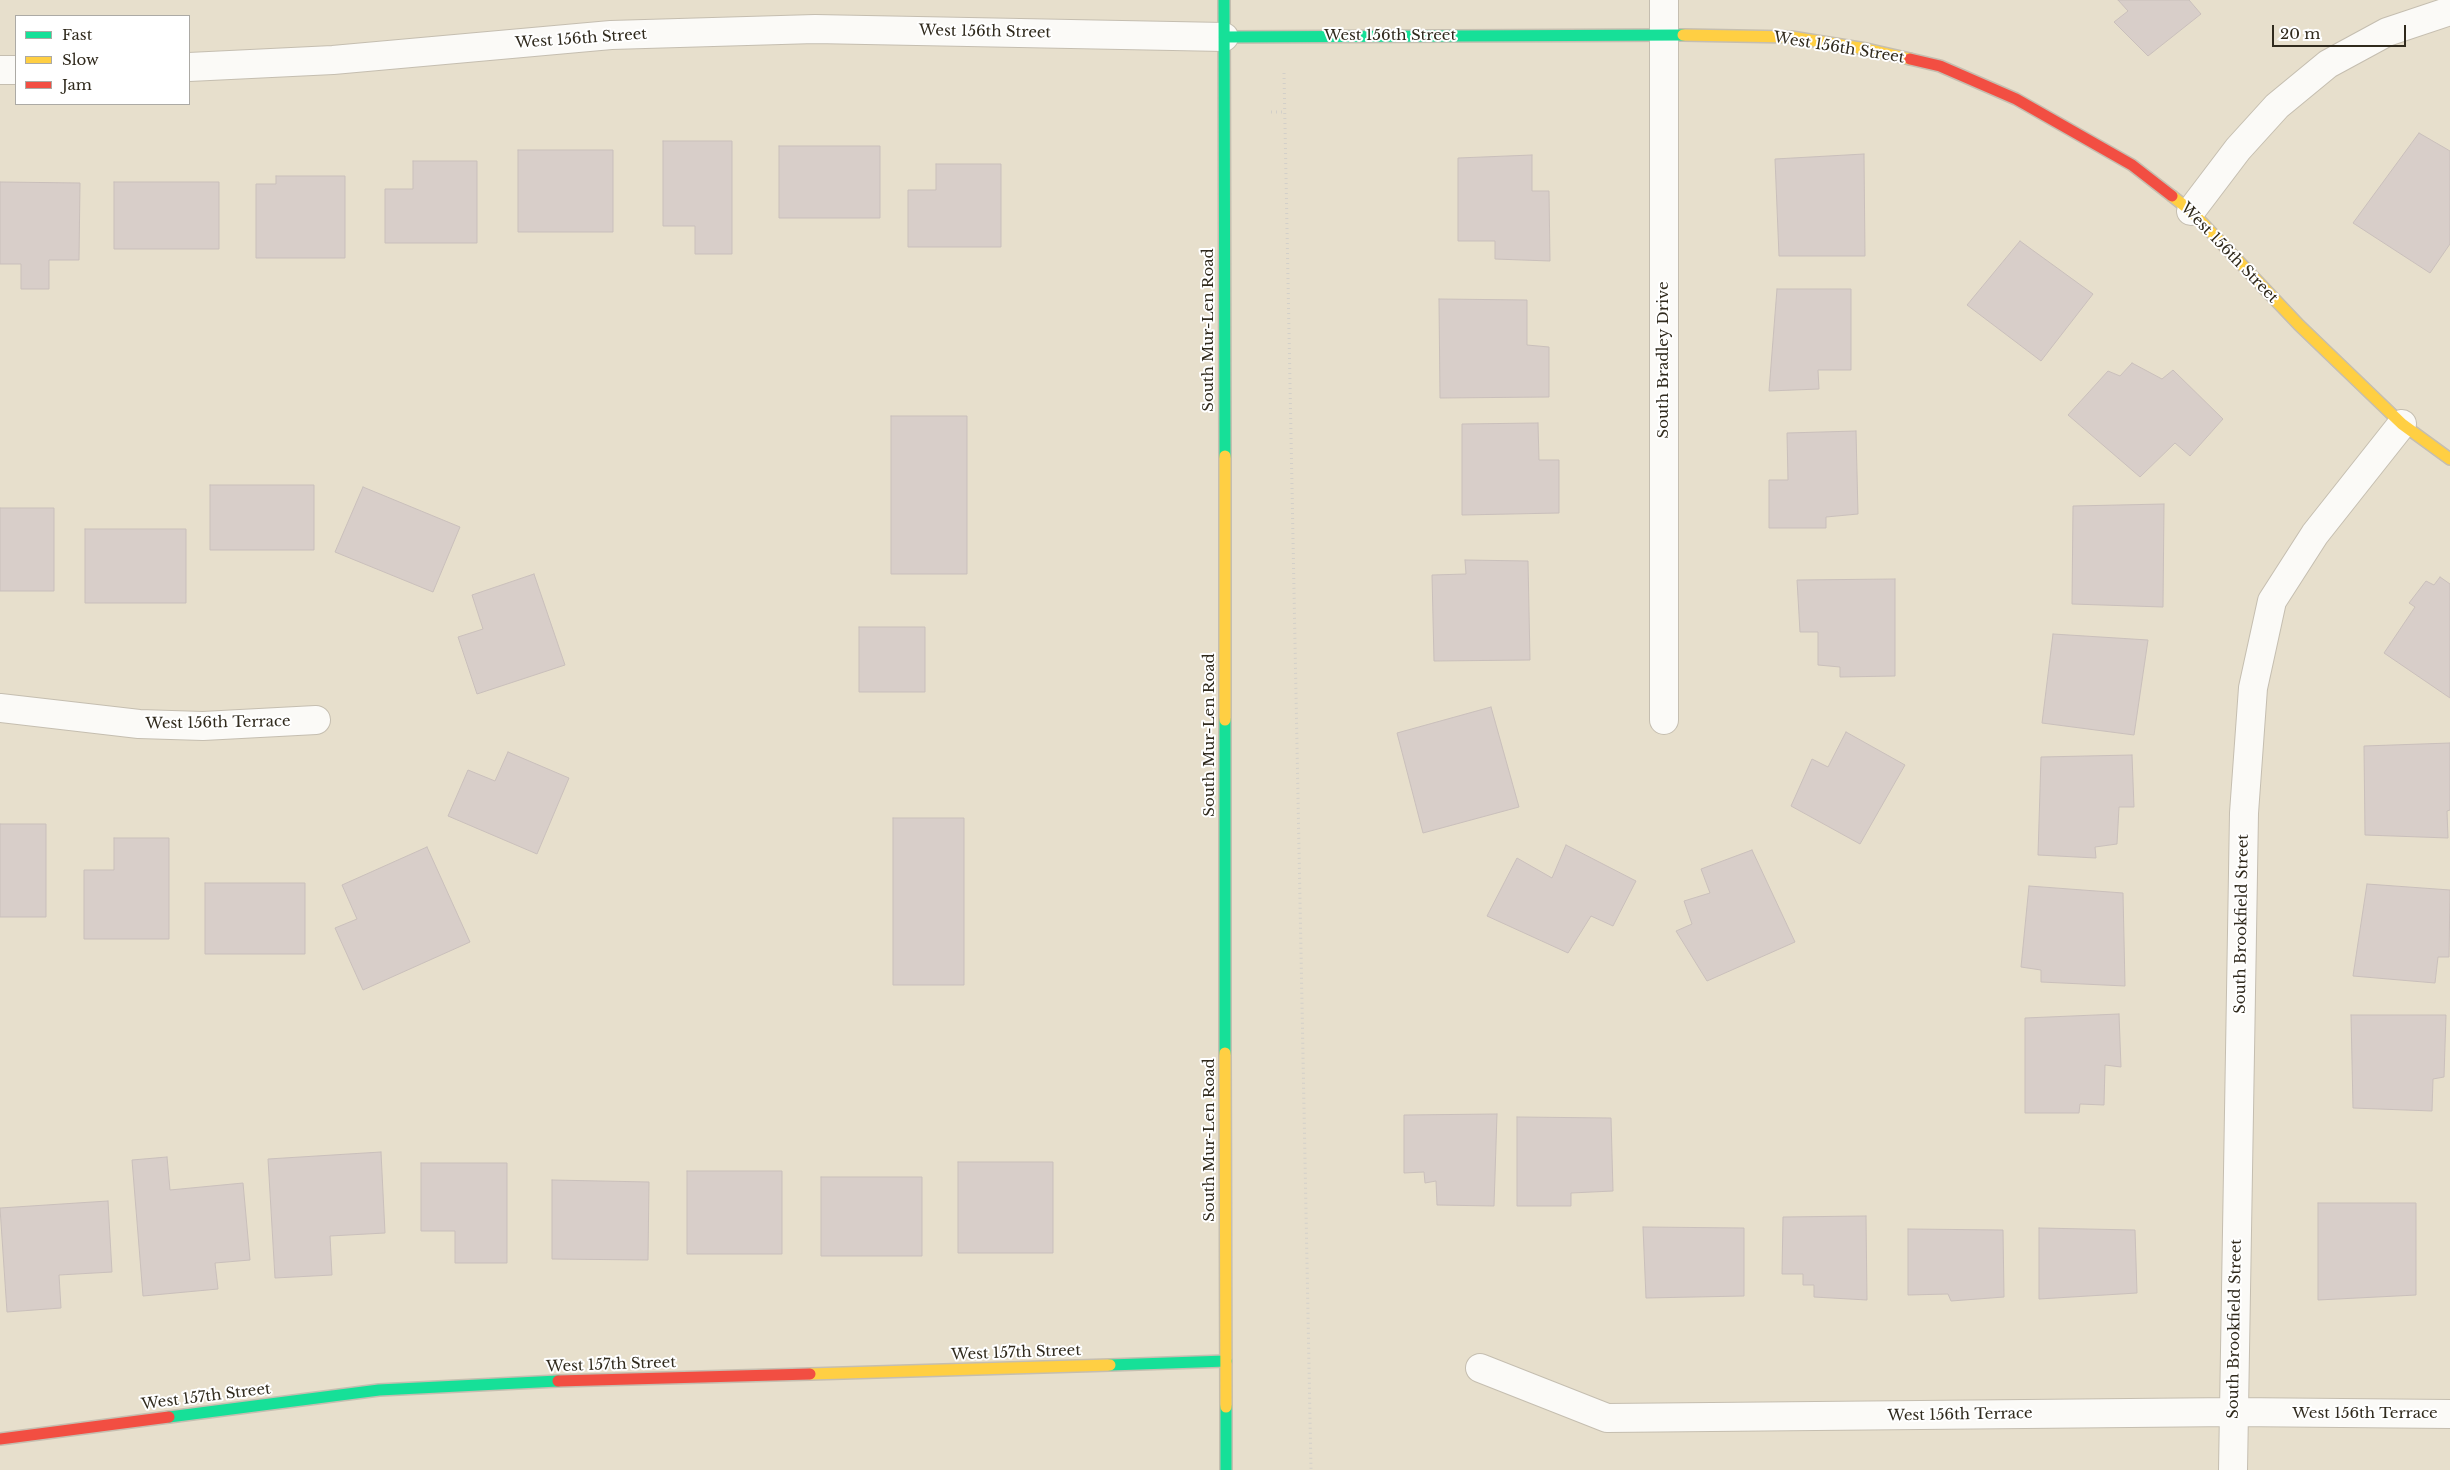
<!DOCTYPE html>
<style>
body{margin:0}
#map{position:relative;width:2450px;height:1470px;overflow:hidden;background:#e7dfcc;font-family:"Libre Baskerville",serif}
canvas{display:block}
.legend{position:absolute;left:15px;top:15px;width:175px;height:90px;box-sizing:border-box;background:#fff;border:1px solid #acaaa5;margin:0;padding:6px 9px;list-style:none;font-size:15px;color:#302a1d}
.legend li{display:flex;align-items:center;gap:10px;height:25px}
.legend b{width:25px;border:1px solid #acaaa5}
.scale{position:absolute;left:2272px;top:25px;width:134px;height:22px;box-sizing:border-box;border:2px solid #302a1d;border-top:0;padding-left:6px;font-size:15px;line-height:18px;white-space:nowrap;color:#302a1d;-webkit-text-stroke:4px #fff;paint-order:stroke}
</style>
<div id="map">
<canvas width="2450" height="1470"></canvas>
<ul class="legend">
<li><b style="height:6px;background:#16e098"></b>Fast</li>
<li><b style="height:6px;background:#ffcf43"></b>Slow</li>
<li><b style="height:6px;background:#f24e42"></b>Jam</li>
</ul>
<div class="scale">20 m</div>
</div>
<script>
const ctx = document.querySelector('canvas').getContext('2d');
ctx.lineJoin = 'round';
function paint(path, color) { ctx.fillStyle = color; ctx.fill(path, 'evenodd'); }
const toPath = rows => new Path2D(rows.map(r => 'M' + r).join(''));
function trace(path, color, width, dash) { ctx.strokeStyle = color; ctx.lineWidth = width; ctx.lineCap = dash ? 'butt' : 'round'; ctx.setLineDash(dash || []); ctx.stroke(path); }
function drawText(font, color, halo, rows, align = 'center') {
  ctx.font = font + ' "Libre Baskerville",serif'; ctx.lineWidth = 4; ctx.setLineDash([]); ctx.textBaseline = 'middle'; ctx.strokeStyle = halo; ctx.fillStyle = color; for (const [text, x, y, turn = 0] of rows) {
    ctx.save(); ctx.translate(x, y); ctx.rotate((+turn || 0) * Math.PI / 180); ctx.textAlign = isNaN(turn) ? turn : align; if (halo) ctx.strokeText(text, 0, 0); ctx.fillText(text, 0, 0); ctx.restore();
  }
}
const building = toPath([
 [2118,0,2189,0,2201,14,2148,56,2114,22,2128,11,2118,0],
 [2419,133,2450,151,2450,244,2430,273,2353,223,2419,133],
 [663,141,732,141,732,254,695,254,695,226,663,226,663,141],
 [779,146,880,146,880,218,779,218,779,146],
 [518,150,613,150,613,232,518,232,518,150],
 [1864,154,1865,256,1779,256,1775,159,1864,154],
 [1532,155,1532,191,1549,191,1550,261,1495,259,1495,241,1458,241,1458,158,1532,155],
 [413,161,477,161,477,243,385,243,385,189,413,189,413,161],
 [936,164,1001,164,1001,247,908,247,908,190,936,190,936,164],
 [276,176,345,176,345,258,256,258,256,184,276,184,276,176],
 [0,182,80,183,79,260,49,260,49,289,21,289,21,264,0,264,0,182],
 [114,182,219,182,219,249,114,249,114,182],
 [2020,241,2093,294,2041,361,1967,305,2020,241],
 [1777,289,1851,289,1851,370,1818,370,1819,389,1769,391,1777,289],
 [1439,299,1527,300,1527,345,1549,347,1549,397,1440,398,1439,299],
 [2132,363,2162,379,2173,370,2223,419,2190,456,2175,443,2140,477,2068,415,2108,371,2120,376,2132,363],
 [891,416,967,416,967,574,891,574,891,416],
 [1538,423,1539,460,1559,460,1559,513,1462,515,1462,424,1538,423],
 [1856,431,1858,514,1826,517,1826,528,1769,528,1769,480,1788,480,1787,433,1856,431],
 [210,485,314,485,314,550,210,550,210,485],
 [363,487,460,527,433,592,335,552,363,487],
 [2164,504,2163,607,2072,604,2073,506,2164,504],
 [0,508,54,508,54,591,0,591,0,508],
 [85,529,186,529,186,603,85,603,85,529],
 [1465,560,1528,561,1530,660,1434,661,1432,575,1466,574,1465,560],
 [534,574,565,665,477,694,458,637,483,629,472,595,534,574],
 [2440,577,2450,584,2450,698,2384,653,2415,607,2409,603,2426,581,2434,585,2440,577],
 [1895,579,1895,676,1840,677,1840,667,1818,665,1818,632,1800,632,1797,580,1895,579],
 [859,627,925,627,925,692,859,692,859,627],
 [2053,634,2148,640,2134,735,2042,723,2053,634],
 [1491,707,1519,807,1423,833,1397,733,1491,707],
 [1846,732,1905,765,1860,844,1791,806,1812,759,1828,767,1846,732],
 [2450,743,2450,810,2447,811,2448,838,2365,835,2364,746,2450,743],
 [508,752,569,778,537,854,448,816,468,770,495,781,508,752],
 [2132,755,2134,807,2119,807,2117,844,2095,847,2096,858,2038,855,2041,757,2132,755],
 [893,818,964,818,964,985,893,985,893,818],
 [0,824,46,824,46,917,0,917,0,824],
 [114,838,169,838,169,939,84,939,84,870,114,870,114,838],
 [1566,845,1636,881,1613,926,1591,916,1568,953,1487,916,1517,858,1552,878,1566,845],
 [427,847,470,942,363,990,335,928,357,919,342,885,427,847],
 [1752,850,1795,942,1707,981,1676,931,1692,924,1684,901,1710,893,1701,869,1752,850],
 [205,883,305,883,305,954,205,954,205,883],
 [2367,884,2450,890,2449,957,2438,957,2435,983,2353,976,2367,884],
 [2029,886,2123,893,2125,986,2041,982,2041,970,2021,967,2029,886],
 [2119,1014,2121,1067,2105,1065,2104,1105,2080,1104,2079,1113,2025,1113,2025,1018,2119,1014],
 [2351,1015,2446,1015,2444,1077,2433,1079,2432,1111,2353,1108,2351,1015],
 [1497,1114,1494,1206,1437,1205,1436,1181,1425,1183,1424,1172,1404,1173,1404,1115,1497,1114],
 [1517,1117,1611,1118,1613,1191,1571,1193,1571,1206,1517,1206,1517,1117],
 [381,1152,385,1233,330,1236,332,1275,275,1278,268,1159,381,1152],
 [167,1157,170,1190,243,1183,250,1260,215,1263,218,1289,143,1296,132,1160,167,1157],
 [958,1162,1053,1162,1053,1253,958,1253,958,1162],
 [421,1163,507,1163,507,1263,455,1263,455,1231,421,1231,421,1163],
 [687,1171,782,1171,782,1254,687,1254,687,1171],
 [821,1177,922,1177,922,1256,821,1256,821,1177],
 [552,1180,649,1182,648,1260,552,1259,552,1180],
 [108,1201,112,1272,59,1275,61,1308,7,1312,0,1208,108,1201],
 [2318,1203,2416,1203,2416,1295,2318,1300,2318,1203],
 [1866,1216,1867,1300,1814,1297,1814,1285,1803,1285,1803,1274,1782,1274,1783,1217,1866,1216],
 [1643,1227,1744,1228,1744,1296,1646,1298,1643,1227],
 [2039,1228,2135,1230,2137,1293,2039,1299,2039,1228],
 [1908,1229,2003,1230,2004,1297,1951,1301,1948,1294,1908,1295,1908,1229]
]);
paint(building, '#d8cec9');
trace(building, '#c9bfbb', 1);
const street = toPath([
 [189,67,333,60,611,35,815,29,1224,37],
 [0,70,16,70],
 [2191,211,2238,149,2277,106,2328,64,2387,32,2450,11],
 [0,708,139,724,203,726,316,720],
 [1664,720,1664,0],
 [1480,1368,1607,1418,2234,1412,2450,1414],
 [2233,1470,2244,813,2253,688,2272,601,2315,534,2402,424]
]);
const fast = toPath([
 [1224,0,1225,456],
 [1224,37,1683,35],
 [1225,720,1225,1053],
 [1110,1365,1226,1361],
 [1226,1407,1226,1470],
 [169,1417,379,1390,558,1381]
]);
const slow = toPath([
 [1683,35,1791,37,1866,49,1910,59],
 [2172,196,2191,211,2299,325,2402,424,2450,459],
 [1225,456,1225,720],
 [1225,1053,1226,1407],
 [810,1374,1110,1365]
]);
const jam = toPath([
 [1910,59,1940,66,2016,99,2132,165,2172,196],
 [558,1381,810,1374],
 [0,1439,169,1417]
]);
trace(street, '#c5beb0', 30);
trace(fast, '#c5beb0', 14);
trace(slow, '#c5beb0', 14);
trace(jam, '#c5beb0', 14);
trace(toPath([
 [1284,73,1311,1470],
 [1271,112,1285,112]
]), '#d2cfc9', 3, [1, 4]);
trace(street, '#fbfaf7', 28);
trace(fast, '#16e098', 11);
trace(slow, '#ffcf43', 11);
trace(jam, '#f24e42', 11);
drawText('15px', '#302a1d', '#fff', [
 ["West 156th Street",985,32,1],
 ["West 156th Street",1390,36],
 ["West 156th Street",581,39,-4],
 ["West 156th Street",1839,48,9],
 ["West 156th Street",2229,253,46],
 ["South Mur-Len Road",1209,330,-90],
 ["South Bradley Drive",1664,360,-90],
 ["West 156th Terrace",218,723,-1],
 ["South Mur-Len Road",1210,735,-90],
 ["South Brookfield Street",2242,924,-89],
 ["South Mur-Len Road",1210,1140,-90],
 ["South Brookfield Street",2235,1329,-89],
 ["West 157th Street",1016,1353,-2],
 ["West 157th Street",611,1365,-2],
 ["West 157th Street",206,1397,-7],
 ["West 156th Terrace",2365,1414],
 ["West 156th Terrace",1960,1415,-1]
]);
</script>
